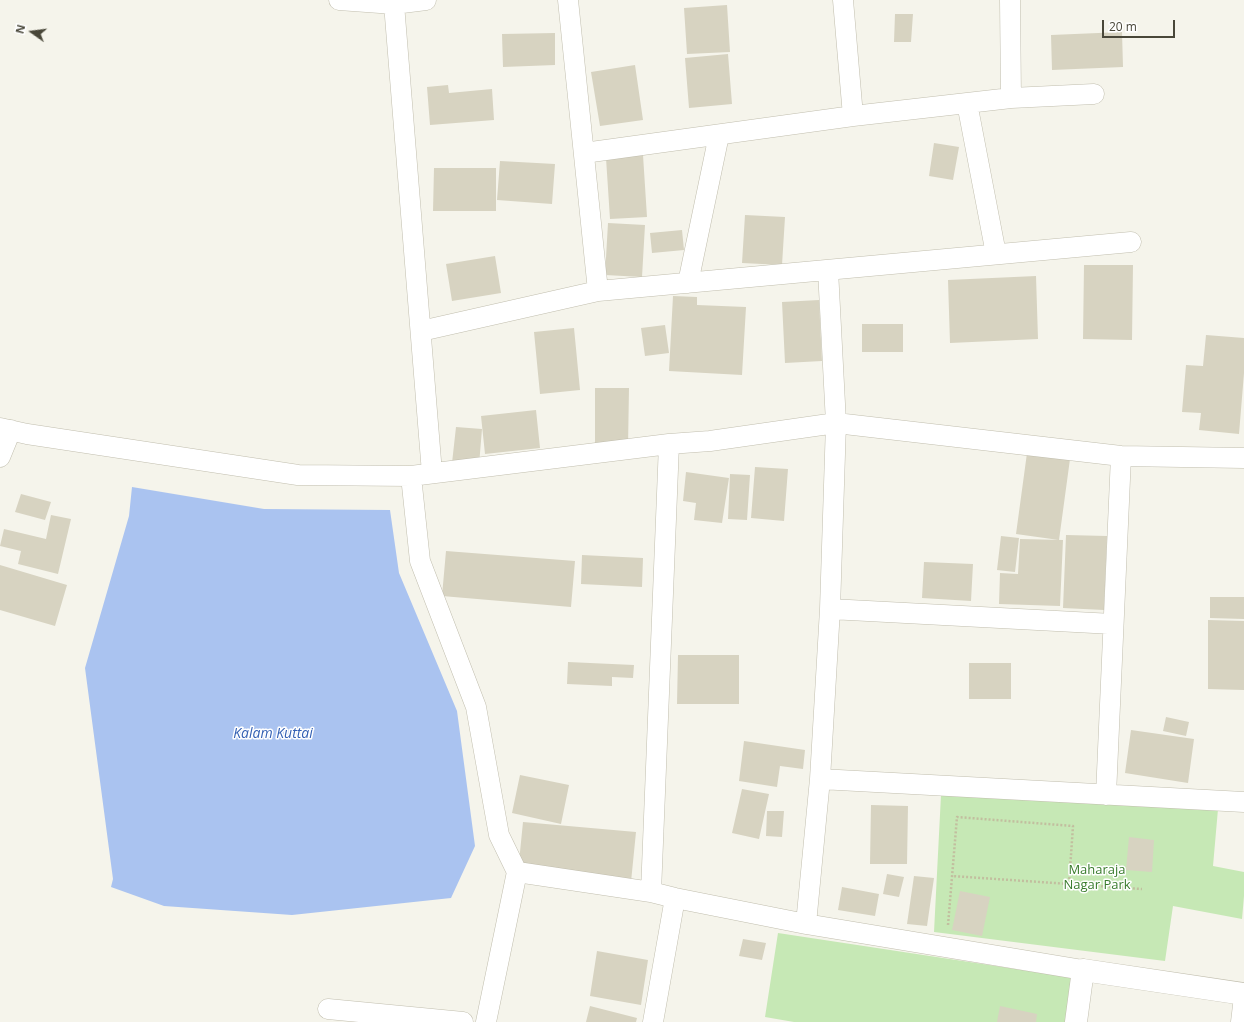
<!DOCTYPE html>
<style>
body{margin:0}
#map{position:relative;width:1244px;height:1022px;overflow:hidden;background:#f5f4eb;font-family:"Open Sans",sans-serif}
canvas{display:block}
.north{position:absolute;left:12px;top:12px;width:40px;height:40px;-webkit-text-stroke:3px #fff;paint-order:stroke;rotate:284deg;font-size:11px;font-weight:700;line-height:16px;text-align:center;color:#494739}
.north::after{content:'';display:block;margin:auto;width:14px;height:18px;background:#494739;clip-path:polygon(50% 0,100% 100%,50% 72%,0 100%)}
.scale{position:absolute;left:1102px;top:20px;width:73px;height:18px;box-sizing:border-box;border:2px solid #494739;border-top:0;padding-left:5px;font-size:12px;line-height:14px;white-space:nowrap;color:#494739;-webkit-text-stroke:3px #fff;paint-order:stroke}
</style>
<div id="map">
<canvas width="1244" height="1022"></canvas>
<div class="north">N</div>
<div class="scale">20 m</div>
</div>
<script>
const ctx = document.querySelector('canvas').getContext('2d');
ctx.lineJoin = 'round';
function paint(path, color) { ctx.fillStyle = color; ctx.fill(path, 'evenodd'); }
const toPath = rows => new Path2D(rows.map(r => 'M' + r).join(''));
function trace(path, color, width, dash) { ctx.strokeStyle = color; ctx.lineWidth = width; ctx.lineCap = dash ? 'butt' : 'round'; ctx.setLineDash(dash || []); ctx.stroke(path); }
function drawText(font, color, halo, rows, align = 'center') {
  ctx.font = font + ' "Open Sans",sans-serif'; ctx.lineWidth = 3; ctx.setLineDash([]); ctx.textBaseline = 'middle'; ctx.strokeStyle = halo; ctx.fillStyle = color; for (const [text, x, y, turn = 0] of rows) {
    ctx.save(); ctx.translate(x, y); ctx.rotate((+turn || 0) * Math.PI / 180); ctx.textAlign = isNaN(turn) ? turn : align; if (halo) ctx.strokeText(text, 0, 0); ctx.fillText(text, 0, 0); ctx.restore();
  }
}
paint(toPath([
 [941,795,1218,809,1213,866,1244,872,1244,896,1242,919,1173,906,1165,961,934,932],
 [778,933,1075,978,1069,1022,794,1022,765,1017]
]), '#c6e8b5');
paint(toPath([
 [132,487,264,509,390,510,399,573,457,711,475,846,451,898,292,915,164,906,111,887,113,879,85,668,129,516]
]), '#aac3f0');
paint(toPath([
 [727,5,730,52,687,54,684,8],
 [895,14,913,14,911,42,894,42],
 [1122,32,1123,67,1052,70,1051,35],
 [555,33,555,65,503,67,502,34],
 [728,54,732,104,689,108,685,58],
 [635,65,643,120,600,126,591,72],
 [448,85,449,93,492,89,494,120,430,125,427,87],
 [934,143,959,147,953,180,929,176],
 [643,155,647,217,610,219,606,158],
 [500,161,555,164,552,204,497,200],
 [434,168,496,168,496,211,433,211],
 [745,215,785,217,782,265,742,263],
 [608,223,645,225,642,277,605,275],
 [682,230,684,250,652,253,650,233],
 [495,256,501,293,452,301,446,264],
 [1084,265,1133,265,1132,340,1083,339],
 [1036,276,1038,339,950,343,948,280],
 [673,296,697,297,697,305,746,307,742,375,669,371],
 [819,300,822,361,785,363,782,302],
 [862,324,903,324,903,352,862,352],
 [665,325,669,353,645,356,641,328],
 [574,328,580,390,540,394,534,332],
 [1206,335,1244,338,1244,373,1239,434,1199,430,1201,413,1182,412,1186,365,1203,366],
 [595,388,629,388,628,447,595,447],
 [536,410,540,448,485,454,481,416],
 [456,427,482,429,479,465,452,463],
 [1027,453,1070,459,1059,540,1016,534],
 [755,467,788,469,784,521,751,518],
 [686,472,729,478,722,523,694,520,696,503,683,501],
 [730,474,750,475,747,520,728,519],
 [21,494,51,502,45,520,15,512],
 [51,515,71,519,58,574,18,564,21,551,0,546,4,529,46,539],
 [1066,535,1107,536,1104,610,1063,608],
 [1001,536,1019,538,1015,572,997,570],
 [1020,539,1063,540,1060,606,999,604,1000,573,1018,574],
 [446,551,575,561,571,607,442,596],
 [582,555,643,558,642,587,581,584],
 [924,562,973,564,971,601,922,598],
 [0,565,67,585,55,626,0,610],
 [1210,597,1244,597,1244,619,1210,618],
 [1208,620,1244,621,1244,690,1208,689],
 [678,655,739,655,739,704,677,704],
 [568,662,634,665,633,678,612,677,612,686,567,684],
 [969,663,1011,663,1011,699,969,699],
 [1166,717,1189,722,1186,736,1163,731],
 [1131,730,1194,739,1188,783,1125,773],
 [744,741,805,750,803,769,780,766,777,787,739,781],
 [520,775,569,785,561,824,512,813],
 [742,789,769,794,759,839,732,833],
 [871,805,908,806,907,864,870,864],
 [767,811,784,811,782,837,766,836],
 [523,822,636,832,631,882,518,872],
 [1129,837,1154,840,1152,872,1126,870],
 [887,874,904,877,899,897,883,894],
 [914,876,934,878,927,926,907,924],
 [842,887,879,894,875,916,838,910],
 [960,891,990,897,982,936,952,930],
 [743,939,766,943,762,960,739,956],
 [597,951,648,960,641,1005,590,996],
 [590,1006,637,1018,636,1022,586,1022],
 [1000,1006,1037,1014,1036,1022,997,1022]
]), '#d7d3c1');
const minor = toPath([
 [339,0,394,4,426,0],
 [568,0,598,291,1131,242],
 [843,0,853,116],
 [1010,0,1011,98],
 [394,4,432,473],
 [967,103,996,254],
 [584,153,853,116,1011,98,1094,94],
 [688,283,719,135],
 [421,331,598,291],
 [0,428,27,434,298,475,411,476,669,444,710,441,836,423,1121,456,1244,458],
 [669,444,651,892,675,898,806,924,1083,970],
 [0,457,11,430],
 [411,476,420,561,476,707,499,835,517,872,651,892],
 [830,609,1113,624],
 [820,779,1244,802],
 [1106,795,1121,456],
 [806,924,820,779,830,609,836,423,828,270],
 [328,1009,463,1022],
 [486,1022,517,872],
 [653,1022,675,898],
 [1241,1022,1244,997]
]);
const tertiary = toPath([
 [1076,1022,1083,970,1244,994]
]);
trace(minor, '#c1beae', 21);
trace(tertiary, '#c1beae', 23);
trace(toPath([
 [1069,884,1142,889],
 [948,925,957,817,1073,826,1069,884,952,876]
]), '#c2be9f', 2.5, [2, 2]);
trace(minor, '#fff', 20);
trace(tertiary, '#fff', 22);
drawText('13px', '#387b2c', '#fff', [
 ["Maharaja",1097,870],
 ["Nagar Park",1097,885]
]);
drawText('italic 14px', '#3360b4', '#fff', [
 ["Kalam Kuttai",273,734]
]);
</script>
